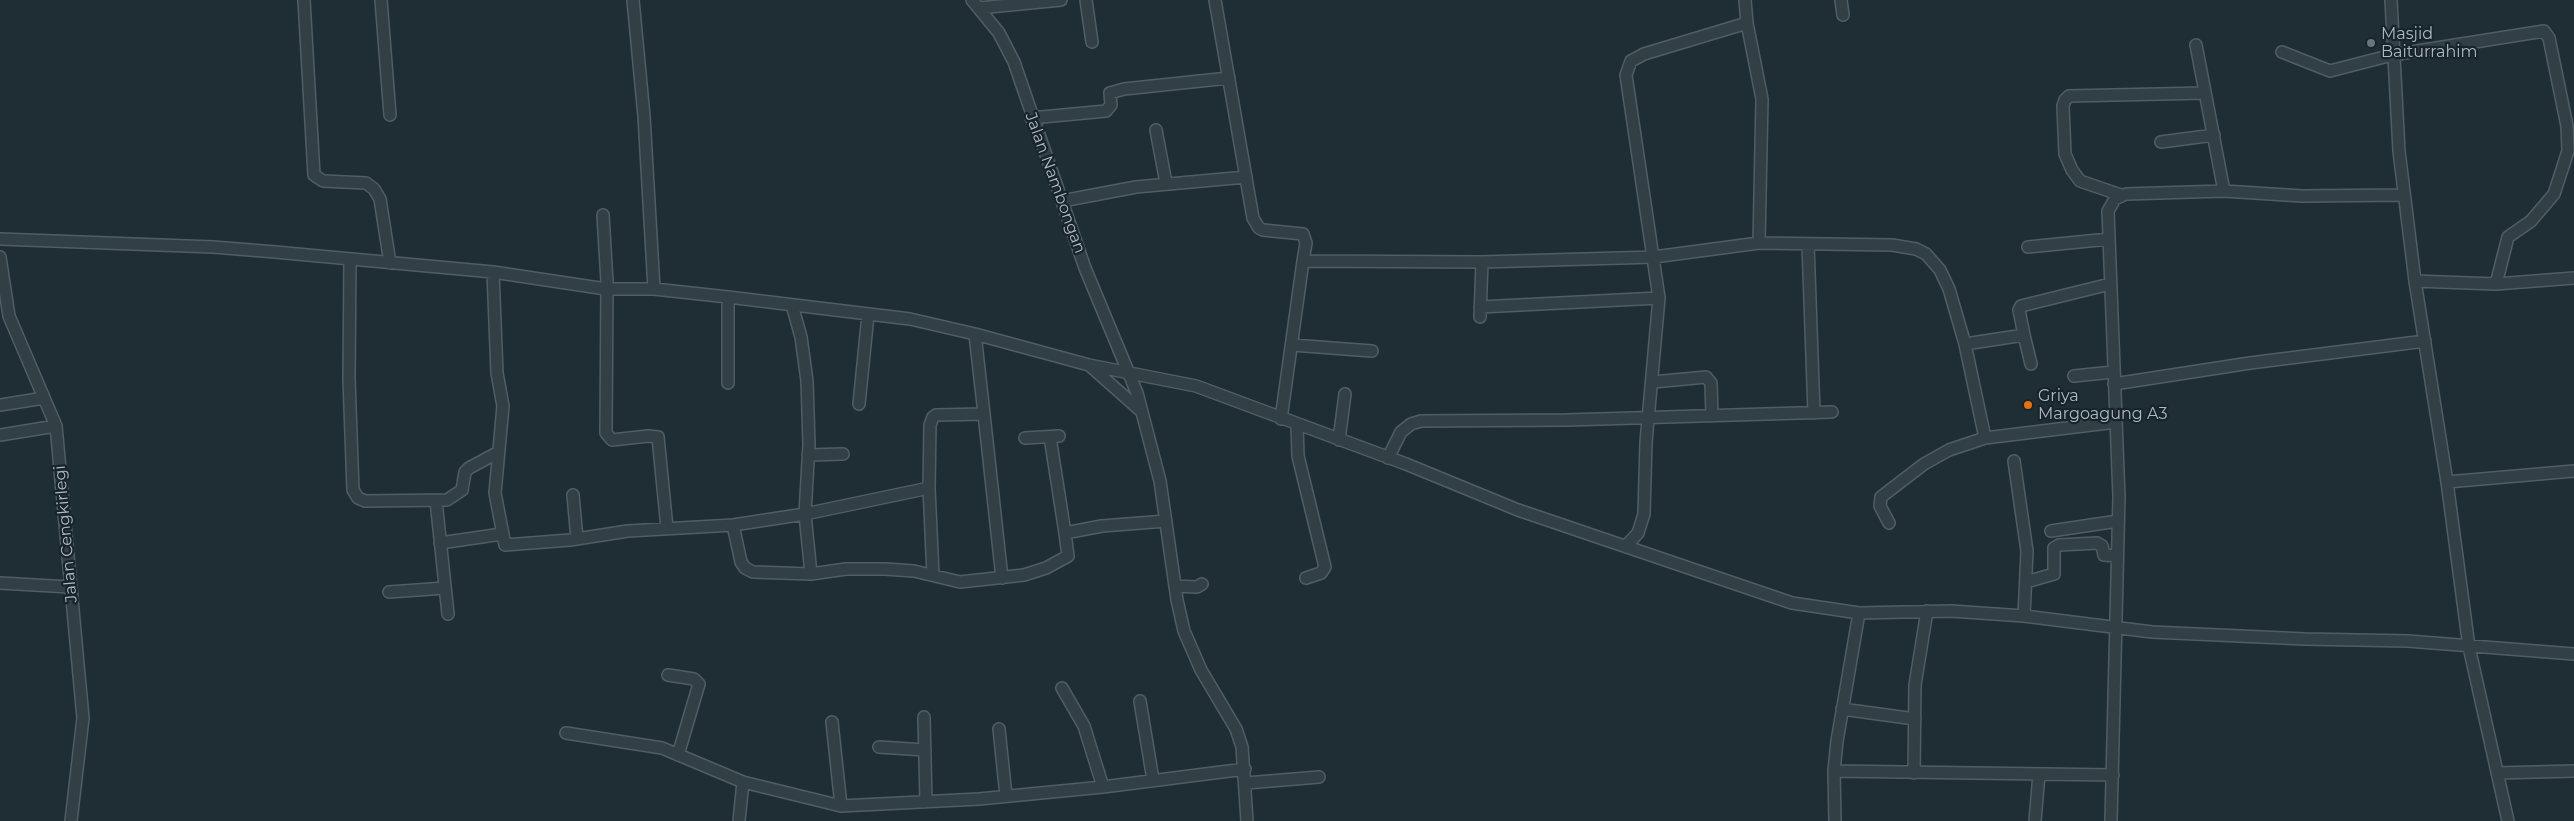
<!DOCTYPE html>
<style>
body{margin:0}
canvas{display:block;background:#1f2e35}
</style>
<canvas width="2574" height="821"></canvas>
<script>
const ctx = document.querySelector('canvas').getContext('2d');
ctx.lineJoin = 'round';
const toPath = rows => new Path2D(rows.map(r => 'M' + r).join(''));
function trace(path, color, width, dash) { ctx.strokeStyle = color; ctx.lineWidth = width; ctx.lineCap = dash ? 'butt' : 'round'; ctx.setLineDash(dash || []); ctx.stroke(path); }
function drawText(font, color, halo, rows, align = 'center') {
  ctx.font = font + ' Montserrat,sans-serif'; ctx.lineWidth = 4.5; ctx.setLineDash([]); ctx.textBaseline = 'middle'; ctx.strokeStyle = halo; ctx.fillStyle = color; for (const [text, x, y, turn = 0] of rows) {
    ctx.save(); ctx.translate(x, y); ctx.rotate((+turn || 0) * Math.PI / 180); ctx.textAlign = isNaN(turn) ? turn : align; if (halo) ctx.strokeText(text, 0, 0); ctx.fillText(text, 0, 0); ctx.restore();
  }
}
const minor = toPath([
 [304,0,314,175,323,181,366,183,374,189,380,199,390,263],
 [381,0,390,115],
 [633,0,644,116,654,289],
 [972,0,999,33,1014,62,1085,268,1137,393,1160,481,1177,600,1184,631,1201,670,1236,729,1242,747,1247,821],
 [1086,0,1092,42],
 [1215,0,1253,218,1259,228,1263,230,1303,234,1306,243,1303,261],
 [1841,0,1843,15],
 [2391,0,2399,151,2415,281,2447,482,2469,647,2508,821],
 [979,8,1061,0],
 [1747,23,1762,99,1759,243],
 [2196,45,2224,191],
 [2282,52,2330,71,2392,55,2544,31,2549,38,2567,126,2568,151,2554,194,2531,221,2508,237,2496,284],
 [1031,118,1106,111,1111,105,1110,93,1124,89,1229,78],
 [1156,130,1166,183],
 [2161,142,2214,135],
 [2121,195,2080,181,2072,170,2065,154,2063,106,2065,100,2069,96,2205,93],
 [1062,201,1136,187,1246,177],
 [603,215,607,282,606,433,612,440,648,436,658,437,667,528],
 [0,239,213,247,275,252,493,272,606,289,654,289,728,297,910,319,975,334,1089,365,1196,386,1406,464,1518,510,1792,603,1859,613,1951,611,2024,616,2152,632,2305,639,2408,641,2574,654],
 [1808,244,1814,413],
 [2028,247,2109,239],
 [0,257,9,316,56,426,83,718,71,821],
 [350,259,349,379,353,490,358,498,365,501,447,500,462,490,465,472,469,468,497,453],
 [493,272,497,373,503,406,495,493,505,545,570,540,628,531,733,525,805,514,809,444,807,381,801,337,792,305],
 [2415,281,2496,284,2574,278],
 [728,297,728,383],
 [1480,307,1659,298],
 [1480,317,1482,262],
 [2024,335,2031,364],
 [1965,344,2024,335,2019,310,2021,306,2110,284],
 [1292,345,1372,351],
 [1089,365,1141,411],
 [2074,376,2113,372],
 [1653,382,1706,377,1711,383,1712,416],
 [2114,384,2250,363,2425,341],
 [859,404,868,315],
 [0,405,44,398],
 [984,414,1002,578],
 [1281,419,1303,261,1482,262,1654,257,1759,243,1892,245,1916,249,1926,254,1940,270,1949,289,1965,344,1985,438],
 [1297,425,1298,456,1325,567,1321,573,1306,578],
 [0,435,56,426],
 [1050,437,1065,533],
 [1025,438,1059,436],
 [1339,440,1345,394],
 [808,455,843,454],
 [1388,458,1401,432,1411,424,1421,421,1567,420,1832,412],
 [2014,461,2027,551,2024,616],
 [2447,482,2574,471],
 [573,495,577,539],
 [436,501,448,614],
 [1889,523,1880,506,1881,497,1924,464,1949,450,1985,438,2116,422],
 [733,525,741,562,745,568,753,572,811,574,846,569,885,569,914,571,960,582,1024,575,1046,568,1068,556,1065,533,1102,526,1166,521],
 [2051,531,2118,521],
 [440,543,502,534],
 [1626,546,1638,533,1644,514,1646,442,1659,298,1626,75,1631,61,1644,54,1747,23,1745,0],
 [811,574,805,514,929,488],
 [933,575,929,488,930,425,933,417,936,415,984,414,975,334],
 [2026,582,2054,574,2054,548,2059,545,2097,543,2102,546,2104,555,2117,556],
 [0,583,70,587],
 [1175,586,1197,587,1202,584],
 [389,592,445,588],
 [668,675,694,679,699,684,678,755],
 [1062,688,1084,726,1103,787],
 [1140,701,1153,780],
 [1842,709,1915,719],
 [924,717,926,802],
 [832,722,841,806],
 [999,729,1006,796],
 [566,733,662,748,743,782,841,806,979,799,1103,787,1245,769],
 [879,747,925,750],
 [1834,771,2113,775],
 [1914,773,1915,685,1927,611],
 [2497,773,2574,771],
 [1246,783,1319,777],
 [739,821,743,782],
 [1835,821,1834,771,1837,741,1859,613],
 [2035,821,2039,774],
 [2111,821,2119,497,2108,211,2115,199,2126,194,2224,191,2302,196,2404,195]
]);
trace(minor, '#505d64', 14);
trace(minor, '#323f45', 11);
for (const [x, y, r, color] of [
 [2371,43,5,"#6b7280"],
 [2028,405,5,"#e8710a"]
]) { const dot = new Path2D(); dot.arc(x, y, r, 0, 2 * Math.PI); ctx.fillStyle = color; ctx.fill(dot); trace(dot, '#18242a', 2); }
drawText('16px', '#acbbc3', '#18242a', [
 ["Masjid",2381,34],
 ["Baiturrahim",2381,52],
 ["Griya",2038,396],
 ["Margoagung A3",2038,414]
], 'left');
drawText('16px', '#acbbc3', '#18242a', [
 ["Jalan Nambongan",1055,183,70],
 ["Jalan Cengkirlegi",66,534,-95]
]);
</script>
